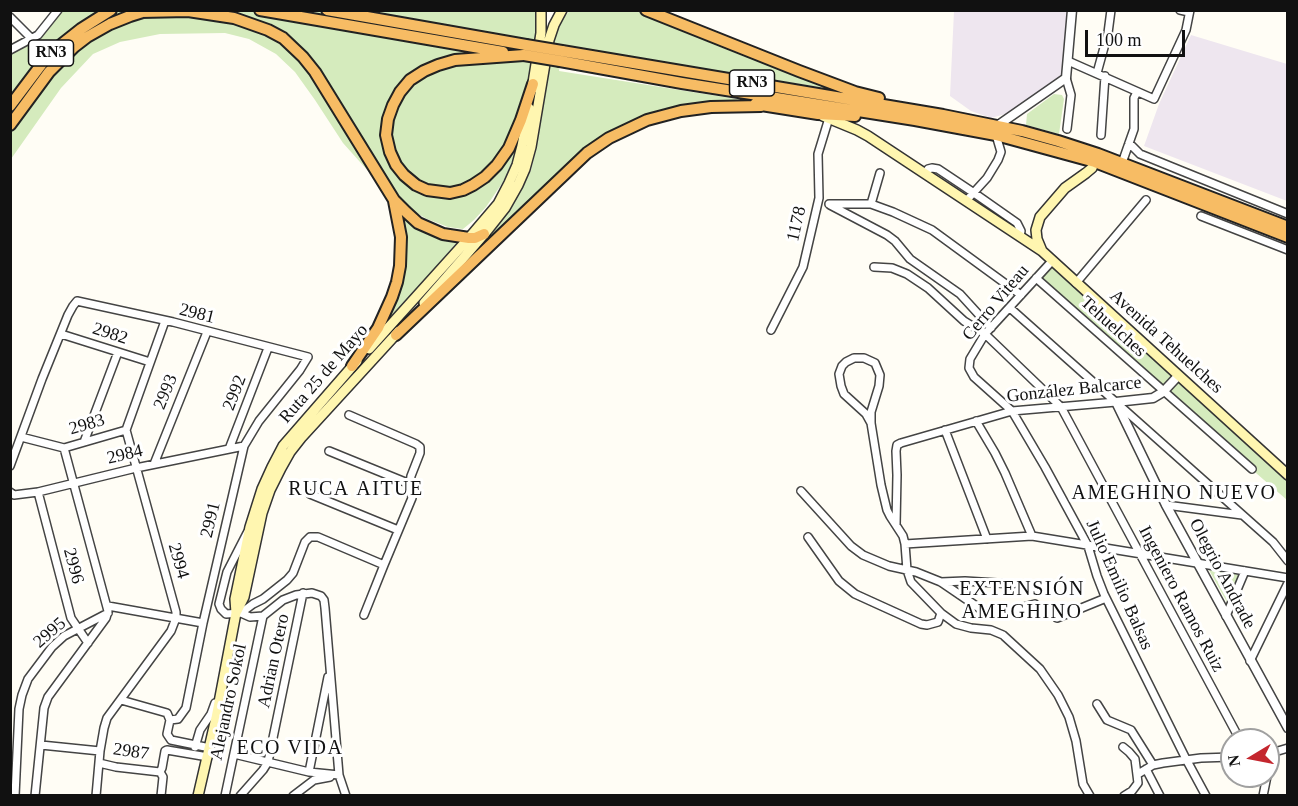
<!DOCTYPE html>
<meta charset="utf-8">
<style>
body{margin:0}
#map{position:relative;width:1298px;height:806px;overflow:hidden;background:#fffdf5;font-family:"Times New Roman",serif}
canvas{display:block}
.frame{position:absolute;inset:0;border:12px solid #111;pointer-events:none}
.north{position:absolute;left:1220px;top:728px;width:60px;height:60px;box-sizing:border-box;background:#fff;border:2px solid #a0a0a0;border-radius:50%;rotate:260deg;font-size:16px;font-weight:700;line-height:24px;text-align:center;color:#111}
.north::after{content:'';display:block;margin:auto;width:21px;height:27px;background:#c4262e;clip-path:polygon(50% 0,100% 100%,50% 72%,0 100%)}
.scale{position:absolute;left:1085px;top:30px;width:100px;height:27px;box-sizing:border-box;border:3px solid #111;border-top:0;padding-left:8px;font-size:18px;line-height:21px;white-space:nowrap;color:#111;-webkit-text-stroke:4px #fff;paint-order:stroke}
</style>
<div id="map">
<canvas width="1298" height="806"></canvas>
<div class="frame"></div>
<div class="north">N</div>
<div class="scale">100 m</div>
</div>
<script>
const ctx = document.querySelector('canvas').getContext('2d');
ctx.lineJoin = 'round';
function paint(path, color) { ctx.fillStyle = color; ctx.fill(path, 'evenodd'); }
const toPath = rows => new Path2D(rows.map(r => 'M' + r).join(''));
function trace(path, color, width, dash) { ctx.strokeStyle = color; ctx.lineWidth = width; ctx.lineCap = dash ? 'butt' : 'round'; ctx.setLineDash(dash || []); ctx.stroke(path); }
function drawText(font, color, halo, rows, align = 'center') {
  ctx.font = font + ' "Times New Roman",serif'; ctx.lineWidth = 6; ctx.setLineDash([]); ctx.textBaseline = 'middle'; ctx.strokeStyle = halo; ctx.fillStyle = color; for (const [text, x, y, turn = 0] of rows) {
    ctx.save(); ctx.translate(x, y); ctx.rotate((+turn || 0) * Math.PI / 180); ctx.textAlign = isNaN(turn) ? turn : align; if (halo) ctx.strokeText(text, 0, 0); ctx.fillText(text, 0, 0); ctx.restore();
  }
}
paint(toPath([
 [954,11,1072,11,1066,78,1020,110,991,118,971,111,950,96],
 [1191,35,1287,64,1287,201,1144,146,1159,104]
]), '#eee6ef');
paint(toPath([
 [58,11,537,11,538,24,520,141,505,179,486,207,474,220,463,229,448,227,427,219,394,200,343,143,315,100,295,72,276,54,249,39,225,33,160,34,120,42,93,54,61,88,11,159,11,50,32,39],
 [570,11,636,11,849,92,563,46,559,71,743,100,742,105,725,105,612,134,437,292,504,216,523,187,531,170,536,151,551,41,560,20],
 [1054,94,1062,95,1064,99,1059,134,1026,125,1027,114],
 [401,213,428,233,458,241,383,329,390,313],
 [1052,261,1287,475,1287,500,1163,392,1036,278],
 [1209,570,1239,575,1228,604]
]), '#d5ebbd');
const minor = toPath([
 [1180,10,1189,12],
 [10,17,32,39],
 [10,50,38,35,58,10],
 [1068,61,1154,99,1186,30,1190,10],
 [1097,73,1108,33,1111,10],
 [1066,78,1071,95,1067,129],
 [1101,135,1105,76],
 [1129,143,1140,154,1288,214],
 [1122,163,1134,129,1134,98,1137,92],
 [925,173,928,169,932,168,938,169,974,193,1017,223,1021,231,1020,236],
 [966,201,987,178,998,160,1001,152,996,135],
 [829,204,871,204,893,212,932,230,1021,295],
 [871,204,880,173],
 [830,205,887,235,895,241,910,259,960,294,991,328],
 [1201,216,1288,250],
 [1052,261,985,334,970,359,969,368,974,377,1012,411,1045,467,1088,546,1097,576,1104,594,1186,759,1206,796],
 [874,267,892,268,907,274,928,288,964,321,985,334,1061,407,1240,740],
 [1036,278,1252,469],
 [1076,283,1146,200],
 [1010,308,1273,542,1288,561],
 [771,330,803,267,819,198,818,154,829,118],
 [61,334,150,362],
 [349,415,416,444,420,447,420,453,411,476,410,484,412,498,384,565,364,615],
 [976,421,995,453,1005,473,1032,536],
 [871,423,866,414,844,394,841,386,839,374,842,366,846,362,854,358,864,358,875,363,880,375,879,386,871,412,871,423,881,485,887,510,890,516,903,536,905,544,907,570,916,572,941,582,985,612,992,614,1000,613,1035,604],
 [945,430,987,539],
 [21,437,64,448,126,430],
 [84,442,118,352],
 [229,449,268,348],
 [329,451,410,484],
 [154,464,207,332],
 [10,466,42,379,68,315,73,306,77,301,173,322,308,357,300,370,259,421,244,446,203,623,186,708,178,719,170,720],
 [801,491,851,546,863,555,889,566,907,570,911,582,941,613,938,622,927,625,921,624,855,594,839,581,808,537],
 [10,492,14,495,38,492,136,468,244,446],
 [38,492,71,618,88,643],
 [310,494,398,530],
 [1166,505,1242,515],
 [896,525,897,475,896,451,897,445,901,443,1012,411,1116,402],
 [247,533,227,572,219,604,221,609,226,614,241,613,250,617,263,616,283,600,296,595,312,593,321,596,324,600,325,608,339,775,346,796],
 [905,544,1032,536,1288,578],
 [941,582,965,581,1013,584],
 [108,606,203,623],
 [241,613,253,604,263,599,287,580,293,573,305,542,310,537,318,537,384,565],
 [941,613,956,624,971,628,991,630,1003,635,1040,669,1058,695,1069,717,1076,741,1083,784,1090,796],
 [1226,616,1245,571],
 [1057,618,1106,598],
 [1250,661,1288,583],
 [121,700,167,713,170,720,167,734,171,740,210,748],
 [1097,704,1107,720,1131,730,1153,765],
 [41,745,100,751],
 [195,747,200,730,211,714,215,703],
 [1123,747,1129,752,1135,759,1138,783,1132,791,1124,796],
 [234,754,309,772,339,775],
 [1268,754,1288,748],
 [99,763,116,767,160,772],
 [1146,769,1160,796],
 [1268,771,1272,753],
 [309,772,328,677],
 [1138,774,1153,765,1163,763,1201,758,1232,757],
 [15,796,19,709,22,695,28,679,52,647,64,636,108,613],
 [35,796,44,708,48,697,106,618,108,611,64,448],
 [96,796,100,751,104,728,107,718,171,631,176,618,176,612,126,430,165,321],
 [161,796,163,777,160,772,162,768,165,751,167,750,208,757],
 [225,796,263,616],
 [240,796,263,770,268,762,303,593],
 [293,796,314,780,330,777],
 [1263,796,1267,776]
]);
const tertiary = toPath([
 [997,126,1066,78,1072,10],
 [1178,376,1163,392,1153,398,1116,402,1166,505,1288,728]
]);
const secondary = toPath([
 [532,89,541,33,541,10],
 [823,116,857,130,868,136,1042,251,1288,475],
 [1042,251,1037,239,1036,230,1040,217,1065,188,1086,173,1092,168,1097,156],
 [424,303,486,232,505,208,518,185,525,169,531,147,549,40,554,25,562,10],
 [369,349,469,238,498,204,509,183,517,165,522,146,529,108],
 [237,611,244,597,262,513,270,490,281,468,290,452,301,438,399,331],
 [198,796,216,718,236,613,235,599,250,527,262,489,272,467,283,446,357,361]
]);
const trunk = toPath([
 [260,10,503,52],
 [327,10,526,45],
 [646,10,799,71,855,92,879,98],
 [141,12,188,11,234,18,268,30,283,38,303,57,315,72,394,200,406,212,418,223,443,234,469,238,475,238,484,234],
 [562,51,943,115,1022,131,1058,141,1098,154,1288,227],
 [524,55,455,60,438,65,424,71,410,80,400,92,393,105,388,119,386,135,390,152,396,165,404,175,416,185,427,190,450,193,463,190,473,185,485,177,497,165,509,148,521,120,533,84],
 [560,61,682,83,915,120,996,135,1095,162,1288,237],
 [755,104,818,114,855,116],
 [10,106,44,61,57,48,81,29,111,10],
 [10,125,49,72,74,47,87,37,110,24,130,16,146,11],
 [396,335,587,153,609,138,647,120,681,111,711,107,761,106],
 [352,366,378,328,392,297,397,282,400,266,401,237,394,201]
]);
trace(minor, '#444', 10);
trace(tertiary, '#444', 11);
trace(secondary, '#333', 12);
trace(trunk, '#222', 14);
trace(minor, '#fff', 7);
trace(tertiary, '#fff', 8);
trace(secondary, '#fff6b0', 9);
trace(trunk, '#f7bc64', 10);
const trunkBridge = toPath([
 [526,45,562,51],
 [524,55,560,61]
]);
trace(trunkBridge, '#222', 14, []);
trace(trunkBridge, '#f7bc64', 10);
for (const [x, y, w] of [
 [51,53,45],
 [752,83,45]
]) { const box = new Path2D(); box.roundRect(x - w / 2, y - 13, w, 26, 4.5); ctx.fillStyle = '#fff'; ctx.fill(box); trace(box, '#111', 1.5); }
drawText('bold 16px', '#111', null, [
 ["RN3",51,53],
 ["RN3",752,83]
]);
drawText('18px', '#111', '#fff', [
 ["1178",797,224,-77],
 ["Cerro Viteau",996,303,-50],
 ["2981",197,314,14],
 ["Tehuelches",1113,327,42],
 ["2982",110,334,18],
 ["Avenida Tehuelches",1166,342,42],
 ["Ruta 25 de Mayo",324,374,-49],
 ["González Balcarce",1074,390,-6],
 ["2993",166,392,-68],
 ["2992",235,393,-69],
 ["2983",87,425,-16],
 ["2984",125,455,-13],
 ["2991",211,520,-77],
 ["2994",178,561,74],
 ["2996",73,566,75],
 ["Olegrio Andrade",1222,574,62],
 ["Julio Emilio Balsas",1119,585,66],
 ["Ingeniero Ramos Ruiz",1181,599,62],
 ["2995",50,633,-41],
 ["Adrian Otero",274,661,-78],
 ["Alejandro Sokol",229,702,-78],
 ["2987",131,752,8]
]);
ctx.letterSpacing = '1.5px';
drawText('20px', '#111', '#fff', [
 ["RUCA AITUE",356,490],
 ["AMEGHINO NUEVO",1174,494],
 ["EXTENSIÓN",1022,590],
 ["AMEGHINO",1022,613],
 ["ECO VIDA",290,749]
]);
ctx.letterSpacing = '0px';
</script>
